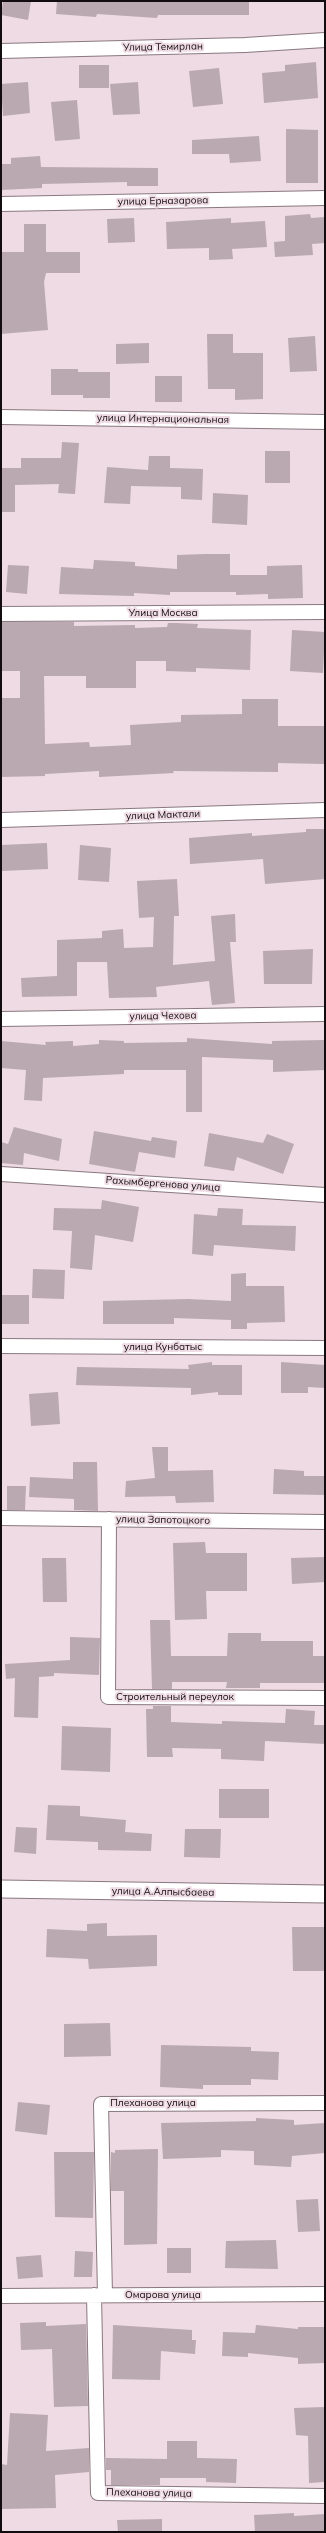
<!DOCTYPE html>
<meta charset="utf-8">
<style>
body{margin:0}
#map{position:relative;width:326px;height:2533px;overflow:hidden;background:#eedbe3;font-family:Mulish,sans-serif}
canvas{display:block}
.frame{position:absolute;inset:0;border:2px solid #120c0e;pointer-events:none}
</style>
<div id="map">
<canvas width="326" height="2533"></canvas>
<div class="frame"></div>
</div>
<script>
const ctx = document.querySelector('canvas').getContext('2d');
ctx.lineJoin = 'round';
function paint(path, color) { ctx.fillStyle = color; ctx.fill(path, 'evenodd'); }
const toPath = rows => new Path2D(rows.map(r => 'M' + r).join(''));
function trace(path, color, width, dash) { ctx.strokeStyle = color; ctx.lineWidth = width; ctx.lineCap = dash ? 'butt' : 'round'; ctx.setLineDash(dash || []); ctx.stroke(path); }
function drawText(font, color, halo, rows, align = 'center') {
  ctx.font = font + ' Mulish,sans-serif'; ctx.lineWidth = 4; ctx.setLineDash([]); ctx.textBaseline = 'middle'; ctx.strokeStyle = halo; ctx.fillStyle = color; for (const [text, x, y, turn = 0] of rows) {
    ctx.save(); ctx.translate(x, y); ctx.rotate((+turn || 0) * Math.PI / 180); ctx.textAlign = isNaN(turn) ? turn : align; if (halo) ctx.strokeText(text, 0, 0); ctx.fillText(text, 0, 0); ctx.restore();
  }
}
paint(toPath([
 [3,1,31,1,28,20,1,15],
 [57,1,249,1,249,15,158,15,157,18,97,14,96,17,56,14],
 [316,62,318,98,264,103,262,73,285,71,285,65],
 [79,65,109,65,109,88,79,88],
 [219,68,223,104,193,107,189,71],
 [28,82,30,113,3,116,1,84],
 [138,82,140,114,113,115,110,84],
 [77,100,80,139,55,141,51,102],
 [286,129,318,130,318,183,286,183],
 [259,136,261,161,230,163,229,154,192,154,192,140],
 [40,156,41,167,158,168,158,186,127,186,127,182,42,184,42,188,1,190,1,164,11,164,11,158],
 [310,214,311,218,325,217,325,243,312,244,313,255,275,257,274,242,285,241,285,216],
 [134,218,135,242,108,243,107,219],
 [231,218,231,223,265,221,267,247,232,249,233,259,209,260,209,248,167,249,166,222],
 [24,224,46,224,46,252,80,252,80,273,46,273,44,282,48,330,1,334,1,252,24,252],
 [207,334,233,334,233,353,263,353,263,399,235,400,235,389,208,389],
 [315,336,317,371,290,372,288,338],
 [149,343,149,363,116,364,116,344],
 [51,369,78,369,78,372,110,372,110,398,83,398,83,395,51,395],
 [155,376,182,376,182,402,155,402],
 [62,442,79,443,75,494,58,493,59,484,15,485,15,512,1,512,1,468,21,468,21,458,61,458],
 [265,451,290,451,290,483,265,483],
 [149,456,170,456,170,468,203,469,202,500,181,499,181,487,131,486,130,504,104,503,107,467,148,470],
 [213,493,248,495,247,525,212,523],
 [205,554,230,554,230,575,267,575,267,566,302,565,303,598,268,599,268,594,236,595,236,592,170,592,170,595,134,593,134,596,59,594,61,567,93,569,94,560,135,562,135,566,177,569,177,555],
 [8,565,29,566,27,594,6,592],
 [1,622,74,622,74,626,135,625,135,628,167,627,168,623,176,623,198,624,197,628,251,630,250,670,196,668,196,672,166,671,166,661,136,661,136,688,86,688,86,676,44,676,45,744,89,742,90,747,131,745,130,725,181,722,181,715,242,714,242,699,278,699,278,726,324,726,324,764,278,763,278,772,173,771,174,773,99,777,99,771,45,774,45,776,1,777,1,698,20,698,20,671,1,671],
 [292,630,325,632,323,673,290,671],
 [306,829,325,829,325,879,265,884,263,859,190,864,189,838,252,833,252,836,306,832],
 [47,843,48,869,1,871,1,845],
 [80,845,111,848,109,882,78,880],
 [177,879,179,916,174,916,173,965,215,961,211,916,235,914,236,942,230,942,235,1003,212,1005,209,981,156,987,157,997,109,998,107,962,77,962,77,996,22,997,21,978,57,976,57,940,102,938,102,931,123,929,124,948,153,947,154,917,139,918,137,881],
 [313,949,312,984,264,984,263,951],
 [187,1038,272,1044,272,1041,325,1040,325,1070,273,1072,273,1060,202,1057,202,1112,186,1112,186,1070,124,1070,124,1074,43,1078,42,1101,24,1100,26,1070,1,1068,1,1041,46,1045,45,1042,73,1041,73,1046,99,1044,99,1040,124,1041,124,1043,187,1042],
 [14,1127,62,1139,59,1161,24,1153,23,1165,1,1163,1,1142,8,1144],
 [94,1131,151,1141,152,1137,177,1141,175,1158,139,1152,135,1172,89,1164],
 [209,1133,263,1143,267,1134,294,1144,283,1174,237,1157,234,1171,204,1166],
 [102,1200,139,1207,133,1242,95,1235,92,1270,70,1268,72,1231,53,1230,54,1208,101,1209],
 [218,1208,243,1209,242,1225,296,1226,295,1251,214,1245,213,1256,192,1254,194,1214,217,1216],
 [33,1269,65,1270,64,1299,32,1298],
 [246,1273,246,1286,284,1286,285,1322,247,1323,247,1329,231,1329,231,1320,174,1318,174,1324,103,1324,103,1301,188,1299,231,1301,231,1274],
 [1,1295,29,1295,29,1324,1,1324],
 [212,1362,212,1365,242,1365,242,1395,218,1395,218,1392,191,1395,191,1388,76,1385,77,1367,189,1369,188,1365],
 [281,1362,325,1365,325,1388,308,1387,308,1393,281,1393],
 [58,1392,60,1424,31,1426,29,1394],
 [152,1447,168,1447,168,1471,213,1470,214,1502,176,1503,175,1496,125,1497,126,1481,155,1478],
 [73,1462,97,1462,98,1511,74,1510,74,1499,29,1497,30,1477,73,1479],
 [274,1469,304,1471,304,1476,325,1476,325,1495,273,1494],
 [7,1486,26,1486,25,1510,7,1510],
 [205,1542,206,1553,247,1553,247,1591,206,1591,207,1619,175,1620,173,1543],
 [325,1557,325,1582,292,1584,291,1558],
 [42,1558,66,1558,67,1602,43,1602],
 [150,1620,170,1620,171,1656,227,1656,228,1633,261,1633,261,1641,313,1641,313,1656,325,1656,325,1683,260,1683,260,1688,226,1688,227,1682,172,1682,172,1689,152,1689],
 [70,1637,100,1638,99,1675,54,1673,54,1676,39,1677,38,1718,14,1717,15,1678,6,1679,5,1664,70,1660],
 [153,1706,171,1706,171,1722,222,1724,222,1721,285,1723,286,1709,315,1711,314,1725,325,1725,325,1744,265,1741,264,1761,221,1759,221,1749,172,1748,173,1757,147,1757,146,1709,153,1709],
 [62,1726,111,1728,110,1772,61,1770],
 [219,1789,269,1789,269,1818,219,1818],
 [48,1805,80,1806,80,1816,126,1820,125,1832,152,1834,151,1851,98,1850,98,1842,46,1840],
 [16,1827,37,1828,36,1854,14,1852],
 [185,1829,221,1829,220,1858,184,1857],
 [107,1923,107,1936,157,1935,157,1966,89,1969,88,1959,46,1957,47,1929,87,1931,87,1924],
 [292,1927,325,1927,325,1971,293,1971],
 [110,2023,111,2056,64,2057,64,2024],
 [161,2045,251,2047,251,2051,279,2052,278,2080,251,2079,251,2085,203,2085,203,2089,160,2087],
 [18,2102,50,2105,47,2135,15,2131],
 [256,2118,294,2120,294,2125,325,2123,325,2153,292,2156,291,2167,254,2165,254,2151,221,2150,221,2157,163,2159,161,2123,256,2121],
 [158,2149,157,2244,124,2245,124,2191,111,2191,111,2152,115,2153,115,2150],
 [54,2152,94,2152,93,2218,55,2217],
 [318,2199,320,2231,298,2232,296,2200],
 [276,2240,278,2269,225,2268,226,2241],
 [167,2248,191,2248,191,2273,167,2273],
 [75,2251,93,2252,92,2277,74,2277],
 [41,2255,43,2277,18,2279,16,2257],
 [46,2322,46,2326,86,2324,88,2406,54,2407,52,2349,21,2350,20,2323],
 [113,2325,192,2330,192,2340,196,2340,195,2354,161,2351,160,2380,112,2379],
 [256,2325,298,2329,298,2327,325,2327,325,2363,298,2364,298,2358,248,2353,248,2357,222,2356,223,2332,255,2333],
 [325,2407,325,2482,309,2483,308,2436,296,2435,294,2408],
 [10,2413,48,2415,46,2451,89,2448,89,2472,55,2475,56,2508,1,2509,1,2464,7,2465],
 [167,2441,197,2441,197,2458,237,2459,236,2483,206,2482,206,2478,160,2478,160,2485,111,2485,111,2470,106,2470,106,2458,167,2459],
 [294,2513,294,2516,325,2514,325,2532,255,2532,254,2515],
 [162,2519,162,2532,118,2532,117,2520]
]), '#baa9b0');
const minor = toPath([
 [1,51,245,45,325,40],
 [1,204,325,198],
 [1,417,325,422],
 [1,614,325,612],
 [1,820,325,810],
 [1,1019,325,1014],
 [1,1174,325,1195],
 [1,1346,325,1348],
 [1,1518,325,1522],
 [109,1519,108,1697,325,1698],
 [94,2295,98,2493,325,2496],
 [105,2295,101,2104,325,2103],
 [1,2296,325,2294]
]);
const tertiary = toPath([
 [1,1889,325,1894]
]);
trace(minor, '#89787f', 16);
trace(tertiary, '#89787f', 19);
trace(minor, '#fff', 14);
trace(tertiary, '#fff', 17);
drawText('10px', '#120c0e', '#eedbe3', [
 ["Улица Темирлан",163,47,-1],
 ["улица Ерназарова",163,201,-1],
 ["улица Интернациональная",163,419,1],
 ["Улица Москва",163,613],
 ["улица Мактали",163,815,-2],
 ["улица Чехова",163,1016,-1],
 ["Рахымбергенова улица",163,1184,4],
 ["улица Кунбатыс",163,1347],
 ["улица Запотоцкого",163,1520,1],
 ["Строительный переулок",175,1697],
 ["улица А.Алпысбаева",163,1892,1],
 ["Плеханова улица",153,2103],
 ["Омарова улица",163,2295],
 ["Плеханова улица",149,2493,1]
]);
</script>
